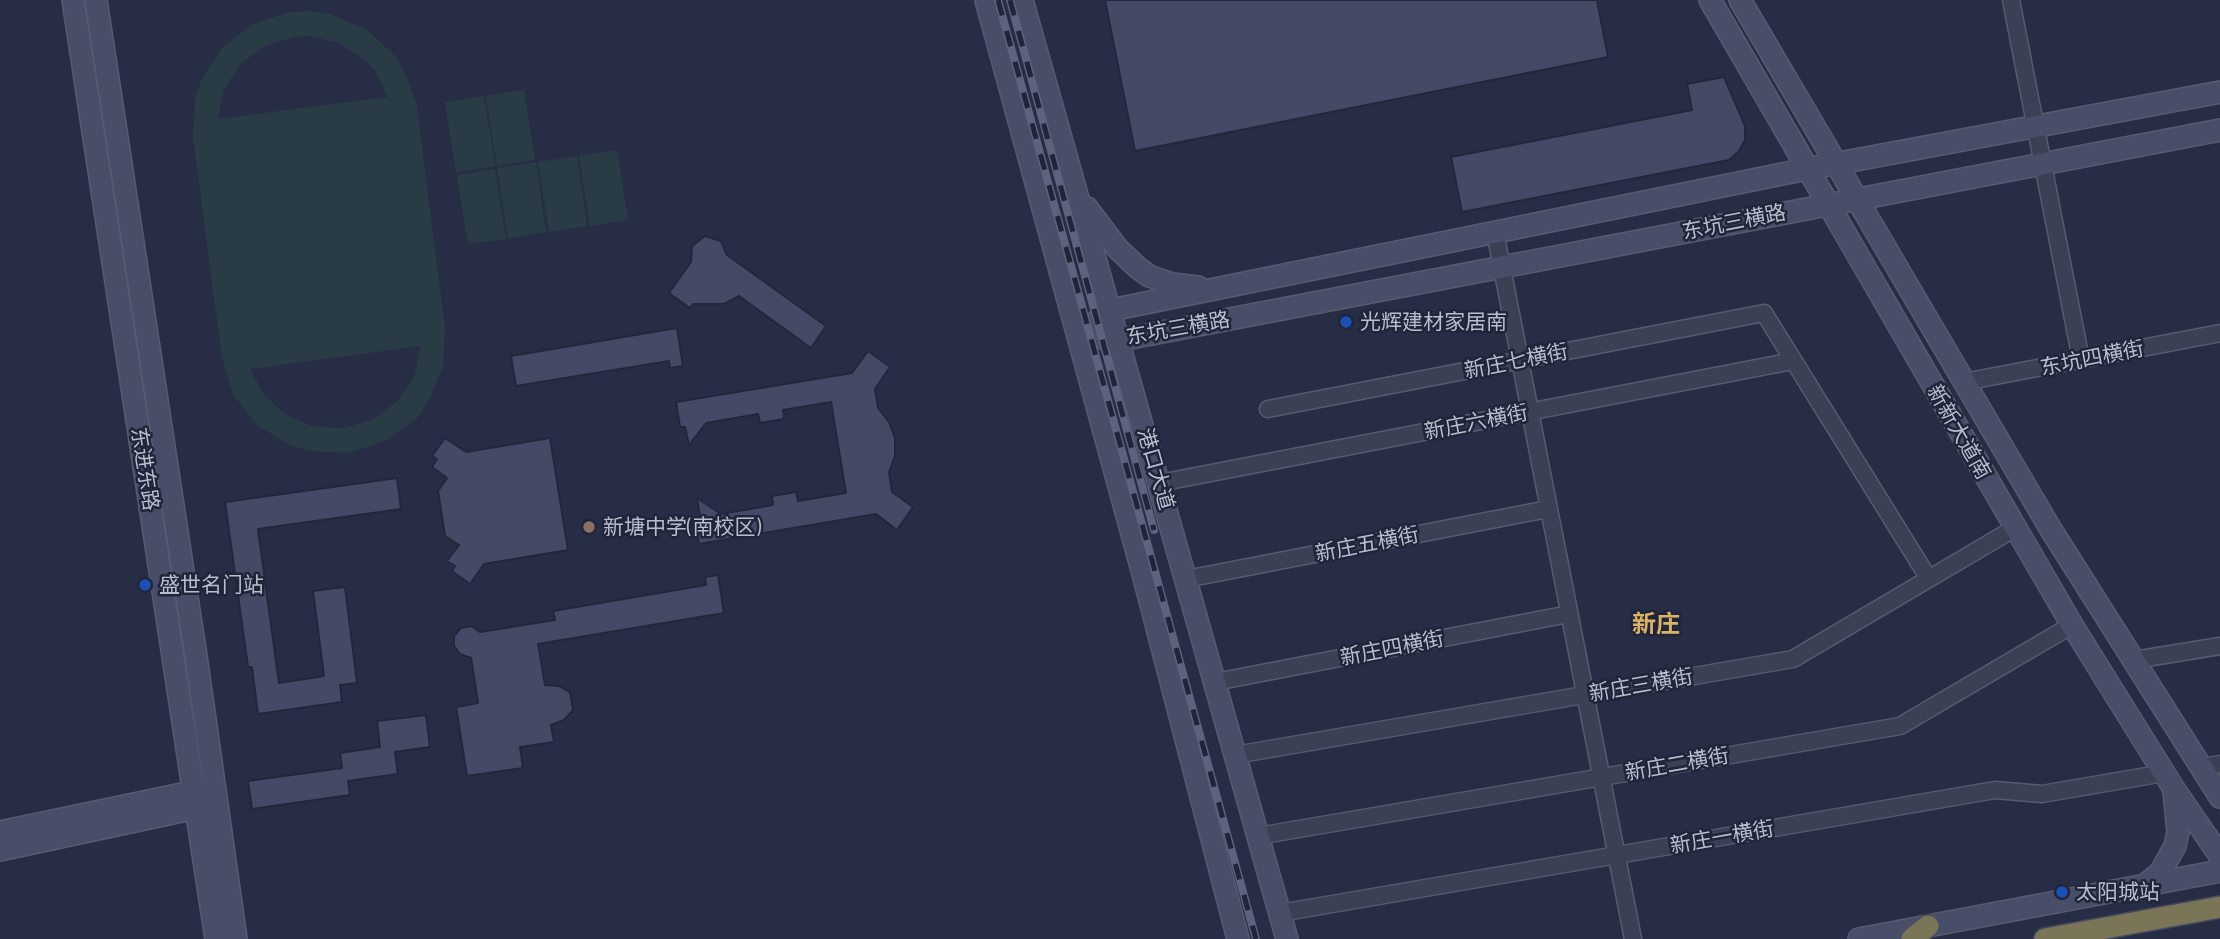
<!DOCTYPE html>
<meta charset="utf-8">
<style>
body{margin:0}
canvas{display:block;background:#272d45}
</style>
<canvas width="2220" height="939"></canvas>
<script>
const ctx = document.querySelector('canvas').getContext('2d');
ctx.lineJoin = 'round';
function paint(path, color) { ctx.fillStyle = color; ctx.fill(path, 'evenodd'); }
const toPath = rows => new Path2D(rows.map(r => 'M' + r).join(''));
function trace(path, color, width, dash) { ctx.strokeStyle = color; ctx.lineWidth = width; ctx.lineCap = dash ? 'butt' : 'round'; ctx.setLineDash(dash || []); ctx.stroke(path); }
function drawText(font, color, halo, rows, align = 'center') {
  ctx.font = font + ' Barlow,"Noto Sans SC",sans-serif'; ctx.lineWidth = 5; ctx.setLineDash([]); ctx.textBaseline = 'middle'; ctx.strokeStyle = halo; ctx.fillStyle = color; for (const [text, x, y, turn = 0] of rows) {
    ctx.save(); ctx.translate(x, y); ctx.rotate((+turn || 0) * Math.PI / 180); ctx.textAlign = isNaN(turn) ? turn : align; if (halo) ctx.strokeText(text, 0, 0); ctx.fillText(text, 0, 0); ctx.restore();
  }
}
paint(toPath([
 [310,11,330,14,366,29,394,55,405,72,417,107,445,328,443,366,428,402,417,418,385,441,348,453,309,451,290,445,257,425,233,394,222,358,193,137,195,99,201,81,222,48,253,24,290,12],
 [309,36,339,43,364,59,375,70,388,97,218,119,224,90,240,64,265,46,294,37],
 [420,346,415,375,398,401,374,419,345,428,314,427,286,415,264,395,250,369],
 [524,90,535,160,497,166,486,96],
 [484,96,495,166,456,172,445,102],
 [617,150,628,220,590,226,579,156],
 [577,156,587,226,549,232,538,162],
 [536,162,546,232,508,238,497,168],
 [495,169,506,239,468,244,457,175]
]), '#293c46');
const building = toPath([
 [1105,0,1597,0,1608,57,1135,151,1105,0],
 [1724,77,1745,126,1745,140,1739,151,1729,160,1462,212,1451,157,1692,110,1687,84,1724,77],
 [705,236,721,241,727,255,826,326,811,348,739,296,724,304,693,304,690,308,669,293,691,262,692,246,705,236],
 [677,328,683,366,670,368,669,361,516,386,511,356,677,328],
 [868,351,890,367,875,389,878,408,889,422,895,438,895,456,889,472,892,492,913,507,897,530,876,514,699,544,695,518,700,517,697,498,721,514,773,505,772,496,796,492,798,501,846,493,831,402,783,410,784,419,760,423,758,414,706,423,689,445,685,427,680,427,676,402,852,373,868,351],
 [445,438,466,452,550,438,568,550,484,564,470,584,452,571,455,566,447,561,459,545,445,536,438,491,447,478,432,467,437,459,432,456,445,438],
 [397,478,401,509,258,529,279,683,324,676,313,591,345,587,357,683,340,685,342,702,258,714,252,667,248,667,225,502,397,478],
 [718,575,724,613,538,644,545,685,559,686,570,692,573,710,564,720,551,725,554,742,520,747,523,768,467,776,456,707,478,703,471,658,460,654,454,646,454,636,461,628,471,626,480,632,555,620,553,611,706,585,705,577,718,575],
 [426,715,430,747,395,752,398,774,348,781,350,795,252,809,248,781,342,768,340,753,380,747,377,721,426,715]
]);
paint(building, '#444a65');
trace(building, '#22273c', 2);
const street = toPath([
 [2011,0,2081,360],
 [1495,232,1633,939],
 [1964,382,2220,333],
 [1268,409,1764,313,1929,579],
 [1159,483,1793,361],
 [1186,579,1548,509],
 [2134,660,2220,646],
 [1215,682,1569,614],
 [1235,755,1793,659,2015,528],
 [2202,767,2220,764],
 [1258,836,1900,726,2072,625],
 [1280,913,1995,790,2042,794,2164,773]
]);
const secondary = toPath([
 [73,0,216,939],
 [96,0,197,663,236,939],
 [986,0,1143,574,1238,939],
 [1022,0,1287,939],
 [1710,0,2072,625,2174,789,2220,856],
 [1740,0,2050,528,2220,797],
 [1087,208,1118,249,1138,268,1149,276,1172,284,1198,287],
 [1079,335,1111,310,1807,169,2220,92],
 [1079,335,1120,340,2220,130],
 [0,832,206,789],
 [0,850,210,805],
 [2146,884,2160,873,2175,846,2178,832,2174,791],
 [1859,939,2220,871]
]);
const highway = toPath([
 [1912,939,1928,926],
 [2045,939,2220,907]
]);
trace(street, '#575b6f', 19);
trace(secondary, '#575b6f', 24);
trace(highway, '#43485c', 24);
trace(street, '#3b4055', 16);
trace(secondary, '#494e68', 21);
trace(highway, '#7b7558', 21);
const rail = toPath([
 [998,0,1256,939],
 [1010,0,1154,530]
]);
trace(rail, '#5d637c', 8);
trace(rail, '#20253a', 5, [16]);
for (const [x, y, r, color] of [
 [1346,322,7,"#1a4fb4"],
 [589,527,7,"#8d6e63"],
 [145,585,7,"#1a4fb4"],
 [2062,892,7,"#1a4fb4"]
]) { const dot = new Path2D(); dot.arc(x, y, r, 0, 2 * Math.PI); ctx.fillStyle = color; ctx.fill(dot); trace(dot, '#20253a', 2.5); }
drawText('21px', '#b9bdce', '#20253a', [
 ["东坑三横路",1734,222,-11],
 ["东坑三横路",1178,328,-10],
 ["东坑四横街",2092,358,-11],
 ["新庄七横街",1516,361,-11],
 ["新庄六横街",1476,422,-11],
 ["新新大道南",1959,432,60],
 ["东进东路",145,469,81],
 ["港口大道",1156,469,74],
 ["新庄五横街",1367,544,-11],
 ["新庄四横街",1392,648,-11],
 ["新庄三横街",1641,685,-10],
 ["新庄二横街",1677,764,-10],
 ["新庄一横街",1722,837,-10]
]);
drawText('21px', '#b9bdce', '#20253a', [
 ["光辉建材家居南",1360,322],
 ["新塘中学(南校区)",603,527],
 ["盛世名门站",159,585],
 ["太阳城站",2076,892]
], 'left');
drawText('bold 24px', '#dbb367', '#20253a', [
 ["新庄",1656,624]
]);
</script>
